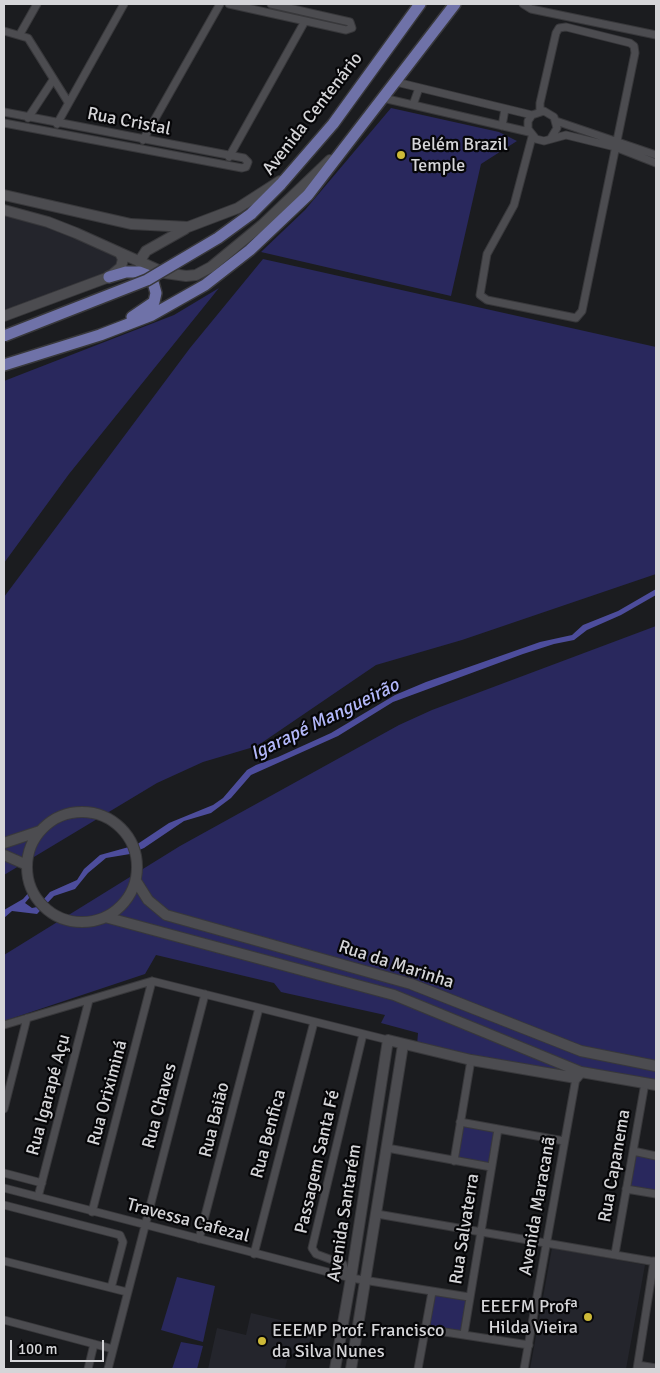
<!DOCTYPE html>
<meta charset="utf-8">
<style>
body{margin:0}
#map{position:relative;width:660px;height:1373px;overflow:hidden;background:#1b1c1f;font-family:Signika,sans-serif}
canvas{display:block}
.frame{position:absolute;inset:0;border:5px solid #d5d5d8;pointer-events:none}
.scale{position:absolute;left:10px;top:1340px;width:94px;height:22px;box-sizing:border-box;border:2px solid #d5d5d8;border-top:0;padding-left:6px;font-size:15px;line-height:18px;white-space:nowrap;color:#d5d5d8;-webkit-text-stroke:4px #060608;paint-order:stroke}
</style>
<div id="map">
<canvas width="660" height="1373"></canvas>
<div class="frame"></div>
<div class="scale">100 m</div>
</div>
<script>
const ctx = document.querySelector('canvas').getContext('2d');
ctx.lineJoin = 'round';
function paint(path, color) { ctx.fillStyle = color; ctx.fill(path, 'evenodd'); }
const toPath = rows => new Path2D(rows.map(r => 'M' + r).join(''));
function trace(path, color, width, dash) { ctx.strokeStyle = color; ctx.lineWidth = width; ctx.lineCap = dash ? 'butt' : 'round'; ctx.setLineDash(dash || []); ctx.stroke(path); }
function drawText(font, color, halo, rows, align = 'center') {
  ctx.font = font + ' Signika,sans-serif'; ctx.lineWidth = 4.5; ctx.setLineDash([]); ctx.textBaseline = 'middle'; ctx.strokeStyle = halo; ctx.fillStyle = color; for (const [text, x, y, turn = 0] of rows) {
    ctx.save(); ctx.translate(x, y); ctx.rotate((+turn || 0) * Math.PI / 180); ctx.textAlign = isNaN(turn) ? turn : align; if (halo) ctx.strokeText(text, 0, 0); ctx.fillText(text, 0, 0); ctx.restore();
  }
}
paint(toPath([
 [4,209,77,230,120,259,113,273,4,320],
 [552,1248,645,1265,626,1369,530,1369],
 [251,1313,314,1328,308,1347,288,1356,285,1369,208,1369,217,1328,246,1335]
]), '#24252c');
paint(toPath([
 [391,108,499,132,517,141,481,164,451,296,261,252,305,210],
 [263,259,656,347,656,574,462,640,376,665,257,746,203,762,157,783,4,875,4,597,190,348],
 [219,288,69,474,4,563,4,381,174,315],
 [656,626,656,1087,417,1045,418,1033,381,1023,385,1015,281,992,274,983,156,955,145,974,4,1021,4,955,180,846,399,725,432,710],
 [460,1122,498,1129,491,1167,454,1161],
 [633,1151,656,1156,656,1194,626,1189],
 [177,1277,215,1286,203,1342,161,1330],
 [432,1292,469,1297,464,1334,425,1329],
 [181,1342,203,1346,197,1369,172,1369]
]), '#29285d');
paint(toPath([
 [656,589,656,595,621,615,587,630,574,640,554,644,523,654,393,702,338,736,251,775,231,798,211,813,184,821,144,848,130,854,106,858,88,873,75,889,54,896,37,914,12,911,4,918,4,910,23,899,31,890,30,897,25,903,32,908,37,907,50,892,77,880,84,869,100,855,136,845,169,823,213,805,223,798,247,770,256,765,278,757,331,733,395,695,426,682,540,642,572,635,583,625,618,611]
]), '#4d4d9c');
const street = toPath([
 [229,4,346,30,352,28,350,22,271,4],
 [523,4,531,9,656,35],
 [4,31,28,38,68,102],
 [20,34,37,4],
 [396,82,532,115],
 [383,98,529,132],
 [413,105,419,88],
 [4,112,244,158,248,162,246,167,242,168,4,123],
 [28,118,53,80],
 [556,121,656,155],
 [57,124,124,4],
 [502,126,505,109],
 [532,137,514,205,487,254,480,295,487,300,576,318,582,311,635,53,634,46,630,43,566,27,559,28,556,33,540,103,540,111],
 [551,138,557,128,554,117,544,111,532,115,528,121,528,129,536,139,544,141,566,135,615,147,656,163],
 [143,140,220,4],
 [229,157,305,21],
 [152,981,388,1040],
 [4,1025,152,981],
 [4,1109,27,1018],
 [460,1122,564,1141],
 [387,1148,491,1167],
 [633,1151,656,1156],
 [454,1161,471,1060],
 [4,1173,42,1183],
 [4,1188,351,1278,469,1297],
 [626,1189,656,1194],
 [38,1197,89,1000],
 [4,1205,120,1235,123,1242,111,1288],
 [92,1212,152,981],
 [377,1214,656,1262],
 [199,1239,259,1008],
 [254,1254,314,1022],
 [615,1254,645,1083],
 [4,1261,127,1292],
 [347,1277,343,1264,316,1254,312,1248,363,1034],
 [4,1320,113,1349],
 [425,1329,529,1345],
 [464,1334,498,1129],
 [638,1365,656,1368],
 [88,1369,94,1344],
 [108,1369,205,994],
 [418,1369,432,1292],
 [524,1369,576,1078],
 [637,1369,654,1261]
]);
const secondary = toPath([
 [4,195,131,224,188,227,238,208,280,181],
 [4,210,48,222,76,233,165,273,186,276,196,275,211,267,262,225,330,160],
 [139,262,146,251,185,229],
 [4,316,109,277,121,267,123,259,120,253],
 '27 867a55 55 0 1 1 110 0a55 55 0 1 1-110 0Z',
 [4,843,40,831],
 [4,855,27,865],
 [136,881,148,900,166,915,411,984,581,1051,656,1066],
 [105,917,394,995,581,1072,656,1085],
 [335,1369,351,1278,388,1040,471,1060,576,1078,581,1072],
 [351,1369,403,1045]
]);
const primary = toPath([
 [251,214,281,184,333,124,420,4],
 [109,277,126,272,139,272,147,275,153,282,156,293,154,302,132,317],
 [4,365,100,335,152,315,205,285,250,250,308,195,455,4]
]);
trace(street, '#38383b', 9);
trace(secondary, '#38383b', 12);
trace(primary, '#38383b', 14);
trace(street, '#4c4c50', 7);
trace(secondary, '#4c4c50', 10);
trace(primary, '#6f72a8', 11);
const primaryBridge = toPath([
 [4,336,147,280,218,238,251,214]
]);
trace(primaryBridge, '#38383b', 14, []);
trace(primaryBridge, '#6f72a8', 11);
for (const [x, y, r, color] of [
 [401,155,5,"#cdb938"],
 [588,1317,5,"#cdb938"],
 [262,1341,5,"#cdb938"]
]) { const dot = new Path2D(); dot.arc(x, y, r, 0, 2 * Math.PI); ctx.fillStyle = color; ctx.fill(dot); trace(dot, '#060608', 2); }
drawText('18px', '#d5d5d8', '#060608', [
 ["Avenida Centenário",313,114,-52],
 ["Rua Cristal",129,122,11],
 ["Rua da Marinha",396,965,18],
 ["Rua Oriximiná",108,1093,-75],
 ["Rua Igarapé Açu",49,1095,-75],
 ["Rua Chaves",160,1106,-75],
 ["Rua Baião",215,1120,-76],
 ["Rua Benfica",269,1134,-75],
 ["Passagem Santa Fé",318,1162,-77],
 ["Rua Capanema",615,1166,-80],
 ["Avenida Maracanã",538,1206,-80],
 ["Avenida Santarém",345,1213,-81],
 ["Travessa Cafezal",188,1221,15],
 ["Rua Salvaterra",465,1229,-81]
]);
drawText('18px', '#d5d5d8', '#060608', [
 ["Belém Brazil",411,145],
 ["Temple",411,166],
 ["EEEFM Profª",578,1307,"right"],
 ["Hilda Vieira",578,1328,"right"],
 ["EEEMP Prof. Francisco",272,1331],
 ["da Silva Nunes",272,1352]
], 'left');
drawText('italic 19px', '#b3b8fa', '#060608', [
 ["Igarapé Mangueirão",325,720,-26]
]);
</script>
